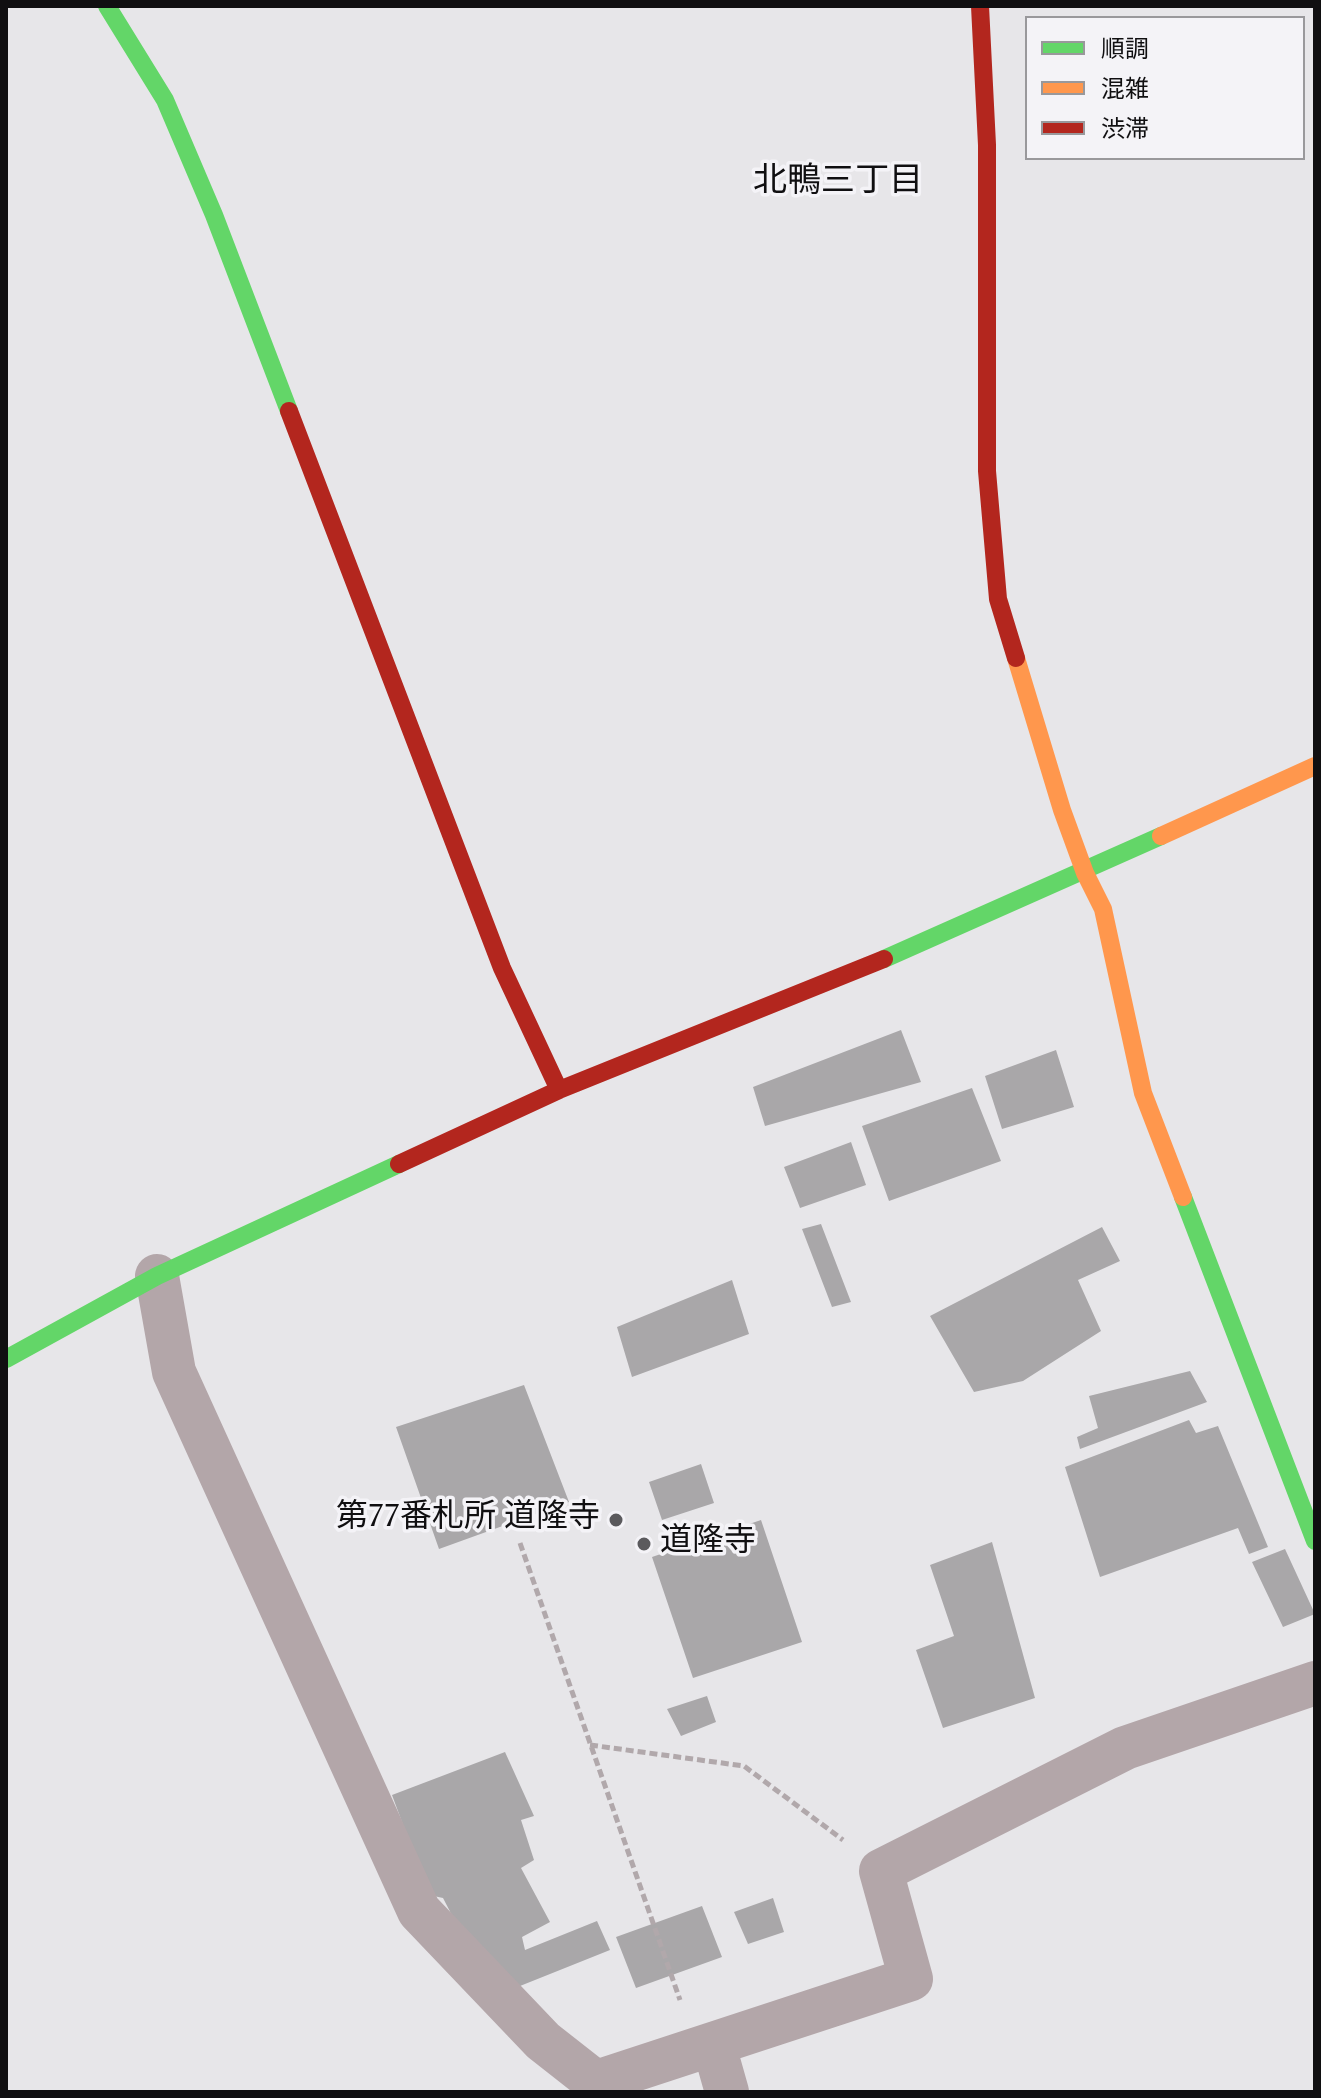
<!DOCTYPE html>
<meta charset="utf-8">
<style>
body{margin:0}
#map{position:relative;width:1321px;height:2098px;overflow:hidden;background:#e7e6e9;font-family:Spectral,"Noto Sans JP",serif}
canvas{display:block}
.frame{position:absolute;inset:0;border:8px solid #100f11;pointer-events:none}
.legend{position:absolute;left:1025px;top:16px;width:280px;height:144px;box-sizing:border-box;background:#f4f3f7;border:2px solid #99989b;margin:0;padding:10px 14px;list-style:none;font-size:24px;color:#100f11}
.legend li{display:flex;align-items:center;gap:16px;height:40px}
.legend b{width:40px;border:2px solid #99989b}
</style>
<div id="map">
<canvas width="1321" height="2098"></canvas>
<div class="frame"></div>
<ul class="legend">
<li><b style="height:10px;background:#63d668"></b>順調</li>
<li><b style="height:10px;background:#ff974d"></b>混雑</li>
<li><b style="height:10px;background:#b3261e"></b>渋滞</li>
</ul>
</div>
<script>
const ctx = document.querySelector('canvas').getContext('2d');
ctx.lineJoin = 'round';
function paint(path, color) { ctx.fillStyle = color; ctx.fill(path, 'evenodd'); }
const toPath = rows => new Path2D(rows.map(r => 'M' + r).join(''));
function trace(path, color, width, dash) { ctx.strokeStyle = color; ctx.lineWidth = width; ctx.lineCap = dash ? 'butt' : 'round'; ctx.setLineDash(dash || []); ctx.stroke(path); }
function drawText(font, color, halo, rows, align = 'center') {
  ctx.font = font + ' Spectral,"Noto Sans JP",serif'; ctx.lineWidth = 7; ctx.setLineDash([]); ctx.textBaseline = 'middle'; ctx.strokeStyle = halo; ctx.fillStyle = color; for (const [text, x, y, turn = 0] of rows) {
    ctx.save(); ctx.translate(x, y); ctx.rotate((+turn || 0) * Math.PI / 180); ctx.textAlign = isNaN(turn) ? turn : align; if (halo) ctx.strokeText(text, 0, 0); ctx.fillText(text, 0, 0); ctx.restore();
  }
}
paint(toPath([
 [901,1030,921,1082,765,1126,753,1087],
 [1056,1050,1074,1107,1002,1129,985,1076],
 [972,1088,1001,1161,889,1201,862,1126],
 [851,1142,866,1185,800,1208,784,1167],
 [821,1224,851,1302,832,1307,802,1229],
 [1102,1227,1120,1261,1078,1280,1101,1331,1023,1381,974,1392,930,1316],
 [732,1280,749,1334,632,1377,617,1327],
 [1190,1371,1207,1402,1080,1449,1077,1437,1098,1428,1089,1396],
 [524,1385,569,1502,439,1549,396,1427],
 [1189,1420,1196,1433,1218,1426,1268,1547,1249,1554,1238,1528,1100,1577,1065,1467],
 [701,1464,714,1503,662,1520,649,1482],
 [761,1520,802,1642,693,1678,652,1557],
 [992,1542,1035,1698,943,1728,916,1650,954,1636,930,1565],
 [1285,1549,1315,1614,1283,1627,1252,1562],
 [707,1696,716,1722,681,1736,667,1709],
 [505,1752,534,1816,521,1820,534,1860,521,1868,550,1922,522,1937,525,1950,597,1921,610,1950,515,1988,473,1956,443,1898,429,1895,392,1795],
 [773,1898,784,1932,748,1944,734,1912],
 [702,1906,722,1957,636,1988,616,1937]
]), '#a9a7a9');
trace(toPath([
 [520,1543,680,2000],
 [590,1745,744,1766,843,1840]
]), '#b1a8ab', 5, [8, 4]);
trace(toPath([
 [157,1276,174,1372,419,1911,543,2041,608,2092],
 [714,2046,727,2092],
 [597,2082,911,1979,881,1871,1125,1748,1315,1683]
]), '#b3a6a9', 44);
trace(toPath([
 [107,6,165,100,214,215,289,411],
 [884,959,1161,836],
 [1183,1197,1315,1541],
 [6,1359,157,1276,399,1164]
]), '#63d668', 18);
trace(toPath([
 [1016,658,1062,810,1085,873,1103,909,1143,1093,1183,1197],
 [1161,836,1315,766]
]), '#ff974d', 18);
trace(toPath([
 [980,6,987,145,987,471,998,599,1016,658],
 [289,411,502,968,559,1090],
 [399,1164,559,1090,884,959]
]), '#b3261e', 18);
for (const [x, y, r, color] of [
 [616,1520,8,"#5b5a5d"],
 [644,1544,8,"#5b5a5d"]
]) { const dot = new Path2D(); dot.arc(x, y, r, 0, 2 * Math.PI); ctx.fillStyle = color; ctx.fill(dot); trace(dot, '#f4f3f7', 3); }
drawText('32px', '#100f11', '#f4f3f7', [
 ["第77番札所 道隆寺",600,1520],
 ["道隆寺",660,1544,"left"]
], 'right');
drawText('34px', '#100f11', '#f4f3f7', [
 ["北鴨三丁目",838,184]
]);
</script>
